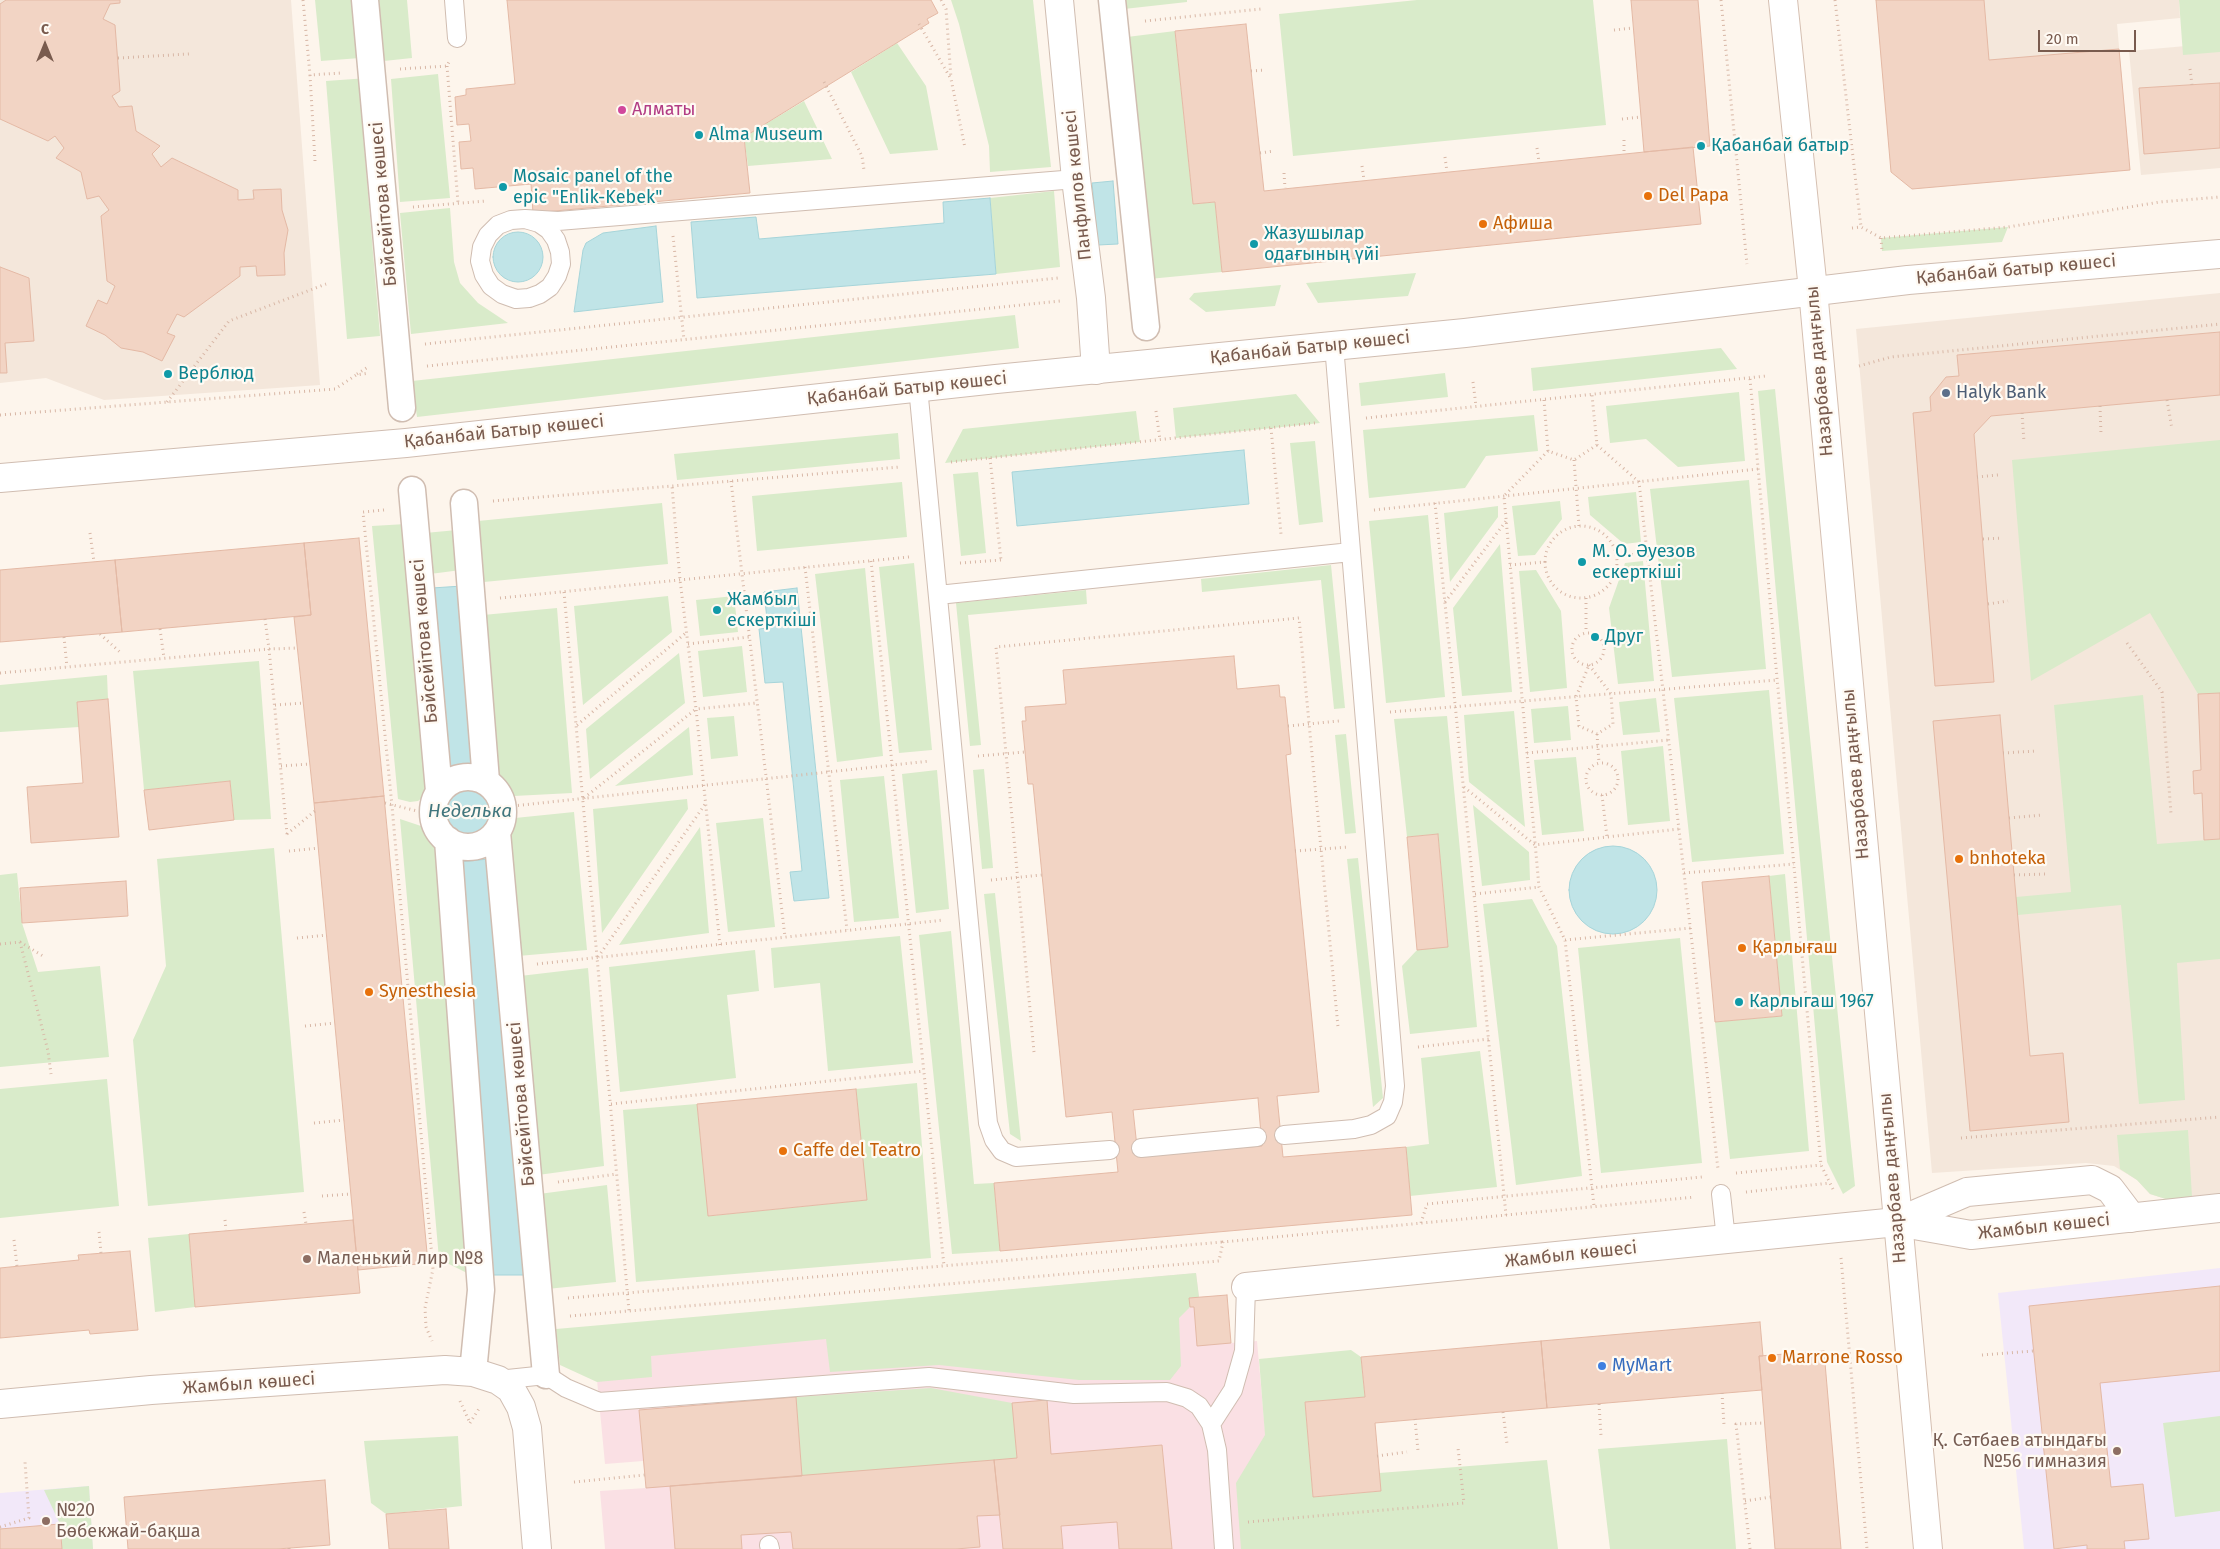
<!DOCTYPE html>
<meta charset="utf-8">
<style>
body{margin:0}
#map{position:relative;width:2220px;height:1549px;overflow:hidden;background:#fdf5ec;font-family:"Fira Sans",sans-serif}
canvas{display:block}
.north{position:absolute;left:20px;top:20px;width:50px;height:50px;-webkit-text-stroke:4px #fffaf3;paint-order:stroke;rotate:0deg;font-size:14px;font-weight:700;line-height:20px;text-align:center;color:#795b4e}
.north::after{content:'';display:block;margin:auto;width:18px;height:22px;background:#795b4e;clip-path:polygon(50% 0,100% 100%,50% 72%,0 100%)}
.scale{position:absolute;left:2038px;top:30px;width:98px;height:22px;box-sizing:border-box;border:2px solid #795b4e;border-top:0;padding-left:6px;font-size:15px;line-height:18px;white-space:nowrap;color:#795b4e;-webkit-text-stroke:4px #fffaf3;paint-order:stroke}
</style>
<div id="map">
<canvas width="2220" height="1549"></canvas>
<div class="north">С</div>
<div class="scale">20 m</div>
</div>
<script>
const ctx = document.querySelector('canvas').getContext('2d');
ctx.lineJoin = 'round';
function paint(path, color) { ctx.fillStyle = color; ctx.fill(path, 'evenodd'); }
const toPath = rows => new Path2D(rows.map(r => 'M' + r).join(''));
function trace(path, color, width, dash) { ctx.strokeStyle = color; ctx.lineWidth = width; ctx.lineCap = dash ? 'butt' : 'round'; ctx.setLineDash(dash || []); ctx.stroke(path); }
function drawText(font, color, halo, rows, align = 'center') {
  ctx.font = font + ' "Fira Sans",sans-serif'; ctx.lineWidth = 4.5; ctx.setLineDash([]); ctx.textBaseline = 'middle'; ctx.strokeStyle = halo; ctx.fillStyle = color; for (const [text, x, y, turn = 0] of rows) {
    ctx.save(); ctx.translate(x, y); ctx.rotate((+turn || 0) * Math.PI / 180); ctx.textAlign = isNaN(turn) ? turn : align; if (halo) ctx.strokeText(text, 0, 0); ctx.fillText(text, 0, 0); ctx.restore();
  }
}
paint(toPath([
 [0,0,291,0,320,385,104,400,46,378,0,383],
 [1876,0,2179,0,2180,18,2117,24,2130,170,1912,189,1891,172],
 [2220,43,2220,168,2141,175,2129,51],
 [2220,293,2220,1194,2169,1200,2150,1194,2137,1180,2114,1166,2086,1163,1932,1173,1856,329]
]), '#f4e7db');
paint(toPath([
 [2220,1268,2220,1549,2024,1549,1998,1293],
 [89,1486,93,1549,0,1549,0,1493]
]), '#f2e8f9');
paint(toPath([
 [1196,1273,1199,1297,1227,1295,1231,1343,1257,1341,1275,1542,1558,1549,605,1549,600,1491,646,1488,643,1461,605,1464,592,1327]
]), '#fae0e4');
paint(toPath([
 [315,0,354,0,360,58,321,61],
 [379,0,407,0,412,58,384,61],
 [951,0,1033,0,1051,167,990,172,989,146,959,24],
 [1123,0,1187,0,1187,2,1124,9],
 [1417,0,1593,0,1606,125,1293,156,1279,14],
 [2179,0,2220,0,2220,52,2183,55],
 [1175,31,1193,204,1215,202,1222,272,1149,279,1127,37],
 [897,43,926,86,938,150,890,154,851,72],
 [438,74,450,198,400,202,391,79],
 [368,78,371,132,363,133,380,336,347,339,326,81],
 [804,101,832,159,748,166,744,137],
 [1054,191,1060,267,996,274,990,198],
 [450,208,454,262,460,283,478,303,508,323,411,334,400,213],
 [2008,227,2002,242,1882,251,1881,238],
 [1416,273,1408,296,1318,303,1306,283],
 [1281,285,1275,306,1206,312,1189,299,1194,293],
 [1015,315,1019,348,417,417,412,381],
 [1721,348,1737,369,1533,391,1531,368],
 [1445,373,1448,397,1361,406,1359,383],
 [1775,389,1855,1186,1843,1194,1827,1162,1758,391],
 [1739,392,1745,461,1678,467,1646,439,1610,443,1606,406],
 [1296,394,1320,423,1176,438,1173,408],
 [1136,411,1140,442,945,463,963,429],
 [1534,415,1538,451,1486,456,1465,488,1369,498,1363,430],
 [898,433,900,459,677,480,674,454],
 [2220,440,2220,693,2198,694,2150,613,2031,681,2012,460],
 [1315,441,1323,522,1299,525,1290,443],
 [978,472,986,553,961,556,953,474],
 [1749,480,1766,669,1672,677,1650,489],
 [902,482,907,537,757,551,752,496],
 [1636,492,1641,542,1624,544,1590,515,1588,497],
 [1560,501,1562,519,1535,555,1518,556,1512,506],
 [662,503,668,564,484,582,478,521],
 [1498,506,1498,517,1450,582,1444,513],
 [1428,515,1445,697,1386,703,1369,521],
 [406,524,429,784,426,795,418,801,410,802,398,799,372,526],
 [457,530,461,570,430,574,425,533],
 [1500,544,1512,692,1462,696,1453,608],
 [1643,561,1654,681,1618,684,1609,608,1625,563],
 [914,563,932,750,899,753,879,567],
 [1331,565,1345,708,1334,709,1321,580,1202,592,1201,579],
 [865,568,883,756,837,762,815,574],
 [1536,570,1561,611,1567,688,1530,692,1519,571],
 [1086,590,1087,604,968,615,981,745,970,746,956,603],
 [668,596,672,632,583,705,574,606],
 [734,596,738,632,700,636,696,600],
 [557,608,572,793,514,796,496,774,483,615],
 [742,646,747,692,703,697,698,651],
 [679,653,685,703,590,779,586,729],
 [259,661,271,819,234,820,230,781,144,790,133,671],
 [107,675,108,699,77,702,79,727,0,732,0,685],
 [1769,690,1784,854,1692,862,1674,698],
 [2143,695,2157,844,2220,839,2220,959,2177,963,2185,1100,2139,1104,2121,905,2018,915,2016,897,2071,892,2054,705],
 [1656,698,1660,732,1623,735,1619,702],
 [1568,706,1571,740,1534,743,1531,709],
 [1514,711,1525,827,1469,782,1464,715],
 [734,716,738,756,711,759,707,718],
 [1447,716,1477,1027,1410,1034,1402,966,1417,950,1448,946,1438,834,1407,837,1394,719],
 [689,727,693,775,615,786],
 [1346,734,1356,833,1345,834,1335,735],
 [1663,746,1670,821,1628,825,1621,751],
 [1576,757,1584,831,1542,835,1534,760],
 [984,769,993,868,982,869,973,770],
 [937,770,949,909,916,913,902,774],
 [884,776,899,918,854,922,840,780],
 [687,799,688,809,602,933,593,809],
 [1473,805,1529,852,1530,880,1482,886],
 [574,812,587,950,518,956,507,838,515,818],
 [763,818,775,927,728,932,716,823],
 [400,819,424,827,439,849,471,1275,439,1259],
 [700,827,709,933,619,945],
 [274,848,304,1192,148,1206,133,1040,166,966,157,859],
 [1358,858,1383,1098,1373,1107,1347,859],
 [17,873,22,923,38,972,100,966,109,1057,0,1067,0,875],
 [1785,874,1809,1151,1730,1159,1715,1022,1782,1016,1769,876],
 [995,893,1021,1141,1010,1134,984,894],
 [1532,899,1557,946,1582,1176,1516,1185,1483,904],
 [951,931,974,1184,994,1183,1000,1251,952,1254,919,935],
 [900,936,913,1063,828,1071,820,983,774,988,771,948],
 [1680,938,1702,1163,1601,1173,1578,948],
 [755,950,759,991,727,995,736,1078,620,1092,609,967],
 [588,968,604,1166,538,1175,520,976],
 [1480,1051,1497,1187,1410,1196,1406,1147,1429,1144,1421,1058],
 [107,1079,119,1206,0,1218,0,1089],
 [917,1083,931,1258,636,1282,623,1110,697,1104,709,1216,866,1200,856,1089],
 [2188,1130,2192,1197,2169,1200,2150,1194,2137,1180,2120,1169,2117,1135],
 [607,1185,616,1282,547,1289,539,1194],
 [189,1234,195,1307,155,1312,148,1238],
 [1196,1273,1199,1297,1189,1298,1190,1307,1179,1318,1181,1366,1170,1380,1079,1380,939,1365,830,1372,826,1339,651,1356,652,1377,597,1382,560,1365,556,1329],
 [1351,1350,1361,1357,1365,1397,1305,1402,1313,1497,1380,1491,1379,1473,1547,1460,1558,1549,1241,1549,1236,1483,1265,1435,1259,1359],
 [931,1388,1012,1403,1017,1458,802,1476,796,1397],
 [2220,1416,2220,1511,2175,1517,2163,1423],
 [458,1436,462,1506,386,1514,371,1503,364,1441],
 [1727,1439,1736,1549,1610,1549,1598,1449],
 [89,1486,93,1549,62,1549,60,1524,44,1490]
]), '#d9ebca');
const water = toPath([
 [1113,181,1118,244,1098,245,1092,183,1113,181],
 [990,198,996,274,697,298,691,222,756,217,759,239,944,223,943,202,990,198],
 [656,226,663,302,574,312,583,250,586,243,603,233,656,226],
 '493 257a25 25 0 1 1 50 0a25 25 0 1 1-50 0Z',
 [1244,450,1249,504,1017,526,1012,472,1244,450],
 [462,586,478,766,449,769,432,588,462,586],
 [797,588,829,898,794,901,790,872,802,871,783,682,765,683,759,629,768,628,764,592,797,588],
 '444 812a26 26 0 1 1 52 0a26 26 0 1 1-52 0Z',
 '1569 890a44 44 0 1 1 88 0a44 44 0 1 1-88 0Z',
 [489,859,524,1275,492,1275,458,862,489,859]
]);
paint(water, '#c0e4e7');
trace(water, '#a6d4d9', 1);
const building = toPath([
 [6,0,120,0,120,3,110,4,103,19,115,25,120,91,112,96,119,107,132,106,136,131,160,146,152,154,161,167,172,158,238,190,238,200,254,199,253,190,281,189,282,210,288,230,284,253,285,275,257,276,256,266,240,267,240,276,184,317,177,314,167,333,175,336,162,361,143,352,121,348,105,335,86,326,98,300,107,304,115,286,107,281,101,216,109,210,99,196,87,199,81,172,56,158,64,148,55,136,48,141,0,119,0,4,6,0],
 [507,0,931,0,938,13,927,19,929,23,744,137,750,193,533,213,531,184,475,189,473,168,461,169,459,142,471,141,469,124,457,125,455,97,466,95,466,89,515,84,507,0],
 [1631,0,1698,0,1710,146,1644,152,1631,0],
 [1876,0,1984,0,1989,60,2119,49,2130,170,1912,189,1891,172,1876,0],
 [1246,24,1264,191,1693,147,1701,224,1222,272,1215,202,1193,204,1175,31,1246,24],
 [2220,83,2220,148,2144,154,2139,88,2220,83],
 [0,267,29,278,34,341,5,343,7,373,0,373,0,267],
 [2220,332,2220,395,1991,416,1974,434,1994,682,1935,686,1913,413,1931,411,1930,397,1946,377,1959,376,1957,355,2220,332],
 [359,538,384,796,314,803,294,617,311,615,304,543,359,538],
 [304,543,311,615,122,632,115,560,304,543],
 [115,560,122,632,0,642,0,570,115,560],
 [1234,656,1237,689,1279,685,1280,697,1285,697,1291,754,1286,755,1319,1092,1277,1096,1283,1157,1406,1147,1412,1215,1000,1251,994,1183,1118,1172,1112,1112,1066,1117,1033,784,1028,784,1025,752,1022,721,1026,721,1025,707,1066,704,1063,670,1234,656],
 [1258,1098,1262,1146,1138,1156,1133,1110,1258,1098],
 [2220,693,2220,839,2204,840,2202,793,2194,794,2193,771,2201,770,2198,694,2220,693],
 [108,699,119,837,31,843,27,787,83,783,77,702,108,699],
 [2000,715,2030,1056,2063,1053,2069,1122,1970,1131,1933,721,2000,715],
 [230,781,234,820,149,830,144,790,230,781],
 [384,796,428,1263,358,1270,314,803,384,796],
 [1438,834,1448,947,1417,950,1407,837,1438,834],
 [1769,876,1782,1016,1715,1022,1702,882,1769,876],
 [126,881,128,916,22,923,20,888,126,881],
 [856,1089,867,1200,708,1216,697,1104,856,1089],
 [353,1220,360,1293,195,1307,189,1234,353,1220],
 [130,1251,138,1330,90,1334,89,1330,0,1338,0,1268,79,1260,78,1255,130,1251],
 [2220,1286,2220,1371,2100,1383,2111,1487,2143,1484,2149,1539,2124,1541,2125,1549,2087,1549,2087,1545,2054,1549,2029,1306,2220,1286],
 [1227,1295,1231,1343,1197,1346,1194,1307,1190,1307,1189,1298,1227,1295],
 [1760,1322,1763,1356,1759,1356,1762,1390,1547,1408,1541,1341,1760,1322],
 [1541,1341,1547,1408,1375,1423,1381,1491,1313,1497,1305,1402,1365,1397,1361,1357,1541,1341],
 [1824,1351,1841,1549,1775,1549,1759,1356,1824,1351],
 [796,1397,802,1476,646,1488,639,1410,796,1397],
 [1047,1400,1051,1454,1162,1445,1172,1549,1119,1549,1117,1522,1061,1526,1063,1549,1003,1549,994,1460,1017,1458,1012,1403,1047,1400],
 [994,1460,1000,1515,977,1516,980,1547,956,1549,793,1549,791,1532,741,1535,742,1549,675,1549,670,1486,994,1460],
 [325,1480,330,1545,277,1549,128,1549,124,1497,325,1480],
 [446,1509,449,1549,389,1549,386,1514,446,1509],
 [60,1524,62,1549,0,1549,0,1529,60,1524]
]);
paint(building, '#f2d4c4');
trace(building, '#e4b9a5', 1);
const service = toPath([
 [454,0,457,38],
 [525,219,539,223,549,230,556,240,560,252,561,264,557,276,550,287,540,294,529,298,516,299,502,294,491,286,484,275,480,261,482,247,488,235,498,225,511,220,525,219,558,221,1076,179],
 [918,387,988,1123,994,1140,1002,1151,1016,1157,1110,1150],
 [938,595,1351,552],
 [1284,1135,1354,1129,1371,1125,1387,1116,1393,1102,1395,1086,1334,345],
 [1141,1148,1257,1137],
 [1721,1194,1726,1239],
 [498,1380,546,1375,566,1388,599,1402,929,1377,1074,1394,1167,1392,1187,1398,1199,1406,1211,1424,1217,1450,1224,1549],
 [1211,1424,1233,1390,1244,1351,1246,1287],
 [769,1545,770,1549]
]);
const pedestrian = toPath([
 [365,0,402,408],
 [1112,0,1146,327],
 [412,490,439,791],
 [464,503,486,781],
 '433 812a35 35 0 1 1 70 0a35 35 0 1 1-70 0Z',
 [497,832,546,1375],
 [448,840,481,1290,473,1372]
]);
const minor = toPath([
 [1059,0,1076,179,1091,298,1096,370],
 [1897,1222,1967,1192,2092,1180,2110,1189,2132,1218],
 [1246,1287,1897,1222,1971,1235,2220,1208],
 [0,1404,151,1390,445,1370,473,1372,498,1380,511,1389,521,1407,527,1428,537,1549]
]);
const tertiary = toPath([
 [0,478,406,443,996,379,1465,333,1908,280,2220,254]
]);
const secondary = toPath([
 [1783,0,1813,290,1928,1549]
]);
trace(service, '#d0bdb1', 20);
trace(pedestrian, '#d0bdb1', 29);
trace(minor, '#d0bdb1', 30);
trace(tertiary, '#d0bdb1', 30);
trace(secondary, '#d5bfb1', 30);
trace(toPath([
 [303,0,310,75],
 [941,0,946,9,951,78],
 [1721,0,1747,264],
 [1835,0,1861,227],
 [1145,21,1261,9],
 [919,24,951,79,965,148],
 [1614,30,1633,28],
 [118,58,189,54],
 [447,66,458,203],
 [400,69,447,66,449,62],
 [2190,69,2192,85],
 [1251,71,1266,70],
 [824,82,862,156,864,170],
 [1622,119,1641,117],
 [1624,140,1624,154],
 [1537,148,1539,162],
 [1260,153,1274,151],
 [1445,157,1447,172],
 [315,161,310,75,341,73],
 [1362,166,1364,180],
 [668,173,669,188],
 [1284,173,1285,188],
 [413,207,486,201],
 [1852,228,1861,227,1881,238,2008,227,2160,202,2220,197],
 [673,236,684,340],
 [1881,238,1882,251],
 [425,344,1058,278],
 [427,366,1060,301],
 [1859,366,1891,357,2220,324],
 [357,374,368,367],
 [1750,379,1821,1165,1834,1191],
 [1473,382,1476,406],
 [1544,400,1548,451,1574,460,1597,445,1592,395],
 [2167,400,2172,429],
 [167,402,229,321,326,284],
 [2100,406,2101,435],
 [1156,411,1160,440],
 [2022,413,2024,442],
 [0,415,335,389,356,375,369,373],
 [1366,418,1766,376],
 [1271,428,1281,534],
 [1597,445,1639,482,1718,1169],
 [1548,451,1504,496,1539,887,1565,940,1594,1206],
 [990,458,1001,560],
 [1574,460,1579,526],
 [951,462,1315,423],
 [1977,477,1998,475],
 [731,481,785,937],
 [493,501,900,467],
 [1435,503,1506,1215],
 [384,510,363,512,392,806,433,1269,425,1308,426,1327,432,1341],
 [1374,510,1758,469],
 '1545 562a36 36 0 1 1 72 0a36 36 0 1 1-72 0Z',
 [90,533,94,562],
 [1983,539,2002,538],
 [1617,556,1647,553],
 [871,561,944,1266],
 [960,563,1001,560],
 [1510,565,1545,562],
 [805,567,847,930],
 [564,592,629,1311],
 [500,598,909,557],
 [1586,598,1586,633],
 [1445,602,1506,521],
 [1988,604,2008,601],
 [265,619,269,649,298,648],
 [160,629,164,658],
 '1572 649a16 16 0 1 1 32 0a16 16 0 1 1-32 0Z',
 [100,634,121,653],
 [64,637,67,667],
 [2127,643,2162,692,2171,814],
 [688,644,749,637],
 [1589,665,1611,694,1613,724,1597,734,1579,726,1576,697,1589,665],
 [0,673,269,649,287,834],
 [275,705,304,703],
 [1390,712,1777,680],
 [577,725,687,632],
 [1288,726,1339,721],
 [1597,734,1599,763],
 [1527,753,1669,740],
 [2003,753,2036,751],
 [978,756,1025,752],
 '1586 779a16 16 0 1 1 32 0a16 16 0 1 1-32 0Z',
 [281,766,310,764],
 [1464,787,1535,845,1679,829],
 [1602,795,1607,837],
 [584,798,696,709,680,580,672,486],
 [385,803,417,811],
 [513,806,930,761],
 [2009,818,2042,815],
 [287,834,315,811],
 [289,851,319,848],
 [1295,851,1349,847],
 [1684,873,1794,864],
 [2014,875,2047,874],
 [991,880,1042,875],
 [1475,894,1539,887],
 [297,938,327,935],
 [1565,940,1691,928],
 [20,942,48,1051,51,1074],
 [0,944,20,942,43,956],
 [720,945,696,709,757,703],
 [598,957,706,803],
 [537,964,944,920],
 [305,1026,335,1023],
 [1418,1047,1489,1039],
 [1034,1052,996,647,1299,618,1338,1027],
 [611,1104,924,1071],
 [314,1123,344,1120],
 [1961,1138,2220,1117],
 [1736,1173,1821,1165],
 [558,1182,617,1174],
 [1746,1192,1830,1183],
 [322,1196,351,1194],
 [304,1212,306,1224],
 [225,1220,226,1230],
 [1421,1223,1427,1204,1702,1177],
 [99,1232,101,1253],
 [14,1240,17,1266],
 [1841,1258,1867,1549],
 [568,1298,1223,1242],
 [570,1316,1219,1261,1223,1242,1695,1197],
 [1982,1355,2033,1351],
 [1722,1393,1724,1425],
 [460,1401,470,1423],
 [1599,1404,1601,1436],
 [1503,1412,1507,1444],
 [1415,1419,1418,1451],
 [470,1423,480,1407],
 [1377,1456,1407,1452],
 [574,1482,645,1475],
 [1745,1501,1771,1497],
 [1248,1522,1464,1503,1458,1448],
 [0,1527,29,1518,25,1462],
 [289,1548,289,1549],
 [1750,1549,1736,1424,1764,1423]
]), '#d8b7a6', 3, [1, 4]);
trace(service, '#fff', 18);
trace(pedestrian, '#fff', 26);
trace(minor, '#fff', 28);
trace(tertiary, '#fff', 28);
trace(secondary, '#fff', 28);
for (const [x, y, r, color] of [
 [622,110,5,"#d1479c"],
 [699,135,5,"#0f9aa8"],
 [1701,146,5,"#0f9aa8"],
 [503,187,5,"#0f9aa8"],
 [1648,196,5,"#e8710a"],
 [1483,224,5,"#e8710a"],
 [1254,244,5,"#0f9aa8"],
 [168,374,5,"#0f9aa8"],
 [1946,393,5,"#5c6f8a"],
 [1582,562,5,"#0f9aa8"],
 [717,610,5,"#0f9aa8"],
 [1595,637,5,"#0f9aa8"],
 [1959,859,5,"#e8710a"],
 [1742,948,5,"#e8710a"],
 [369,992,5,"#e8710a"],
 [1739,1002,5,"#0f9aa8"],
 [783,1151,5,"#e8710a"],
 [307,1259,5,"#8d6e63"],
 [1772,1358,5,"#e8710a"],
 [1602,1366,5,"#3f7fe0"],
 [2117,1451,5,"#8d6e63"],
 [46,1521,5,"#8d6e63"]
]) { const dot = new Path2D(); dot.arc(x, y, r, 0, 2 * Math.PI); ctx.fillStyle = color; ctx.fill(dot); trace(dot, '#fffaf3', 2); }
drawText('18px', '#b23c85', '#fffaf3', [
 ["Алматы",632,110]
], 'left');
drawText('18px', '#0d838f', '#fffaf3', [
 ["Alma Museum",709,135],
 ["Қабанбай батыр",1711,146],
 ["Mosaic panel of the",513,177],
 ["epic \"Enlik-Kebek\"",513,198],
 ["Жазушылар",1264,234],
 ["одағының үйі",1264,255],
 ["Верблюд",178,374],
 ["М. О. Әуезов",1592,552],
 ["ескерткіші",1592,573],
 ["Жамбыл",727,600],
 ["ескерткіші",727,621],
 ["Друг",1605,637],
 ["Карлыгаш 1967",1749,1002]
], 'left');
drawText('18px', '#795b4e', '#fffaf3', [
 ["Панфилов көшесі",1078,185,-96],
 ["Бәйсейітова көшесі",384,204,-95],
 ["Қабанбай батыр көшесі",2016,270,-5],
 ["Қабанбай Батыр көшесі",1310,348,-6],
 ["Назарбаев даңғылы",1820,371,-95],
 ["Қабанбай Батыр көшесі",907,389,-6],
 ["Қабанбай Батыр көшесі",504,432,-6],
 ["Бәйсейітова көшесі",425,641,-95],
 ["Назарбаев даңғылы",1856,774,-95],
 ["Бәйсейітова көшесі",522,1104,-95],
 ["Назарбаев даңғылы",1893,1178,-95],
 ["Жамбыл көшесі",2044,1227,-6],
 ["Жамбыл көшесі",1571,1255,-6],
 ["Жамбыл көшесі",249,1384,-4]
]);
drawText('18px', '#c56008', '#fffaf3', [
 ["Del Papa",1658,196],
 ["Афиша",1493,224],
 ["bnhoteka",1969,859],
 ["Қарлығаш",1752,948],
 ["Synesthesia",379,992],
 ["Caffe del Teatro",793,1151],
 ["Marrone Rosso",1782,1358]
], 'left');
drawText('18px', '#4e5e75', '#fffaf3', [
 ["Halyk Bank",1956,393]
], 'left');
drawText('18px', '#785e54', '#fffaf3', [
 ["Маленький лир №8",317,1259],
 ["Қ. Сәтбаев атындағы",2107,1441,"right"],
 ["№56 гимназия",2107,1462,"right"],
 ["№20",56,1511],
 ["Бөбекжай-бақша",56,1532]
], 'left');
drawText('18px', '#366cbe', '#fffaf3', [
 ["MyMart",1612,1366]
], 'left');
drawText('italic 19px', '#41767d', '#fffaf3', [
 ["Неделька",470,812]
]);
</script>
